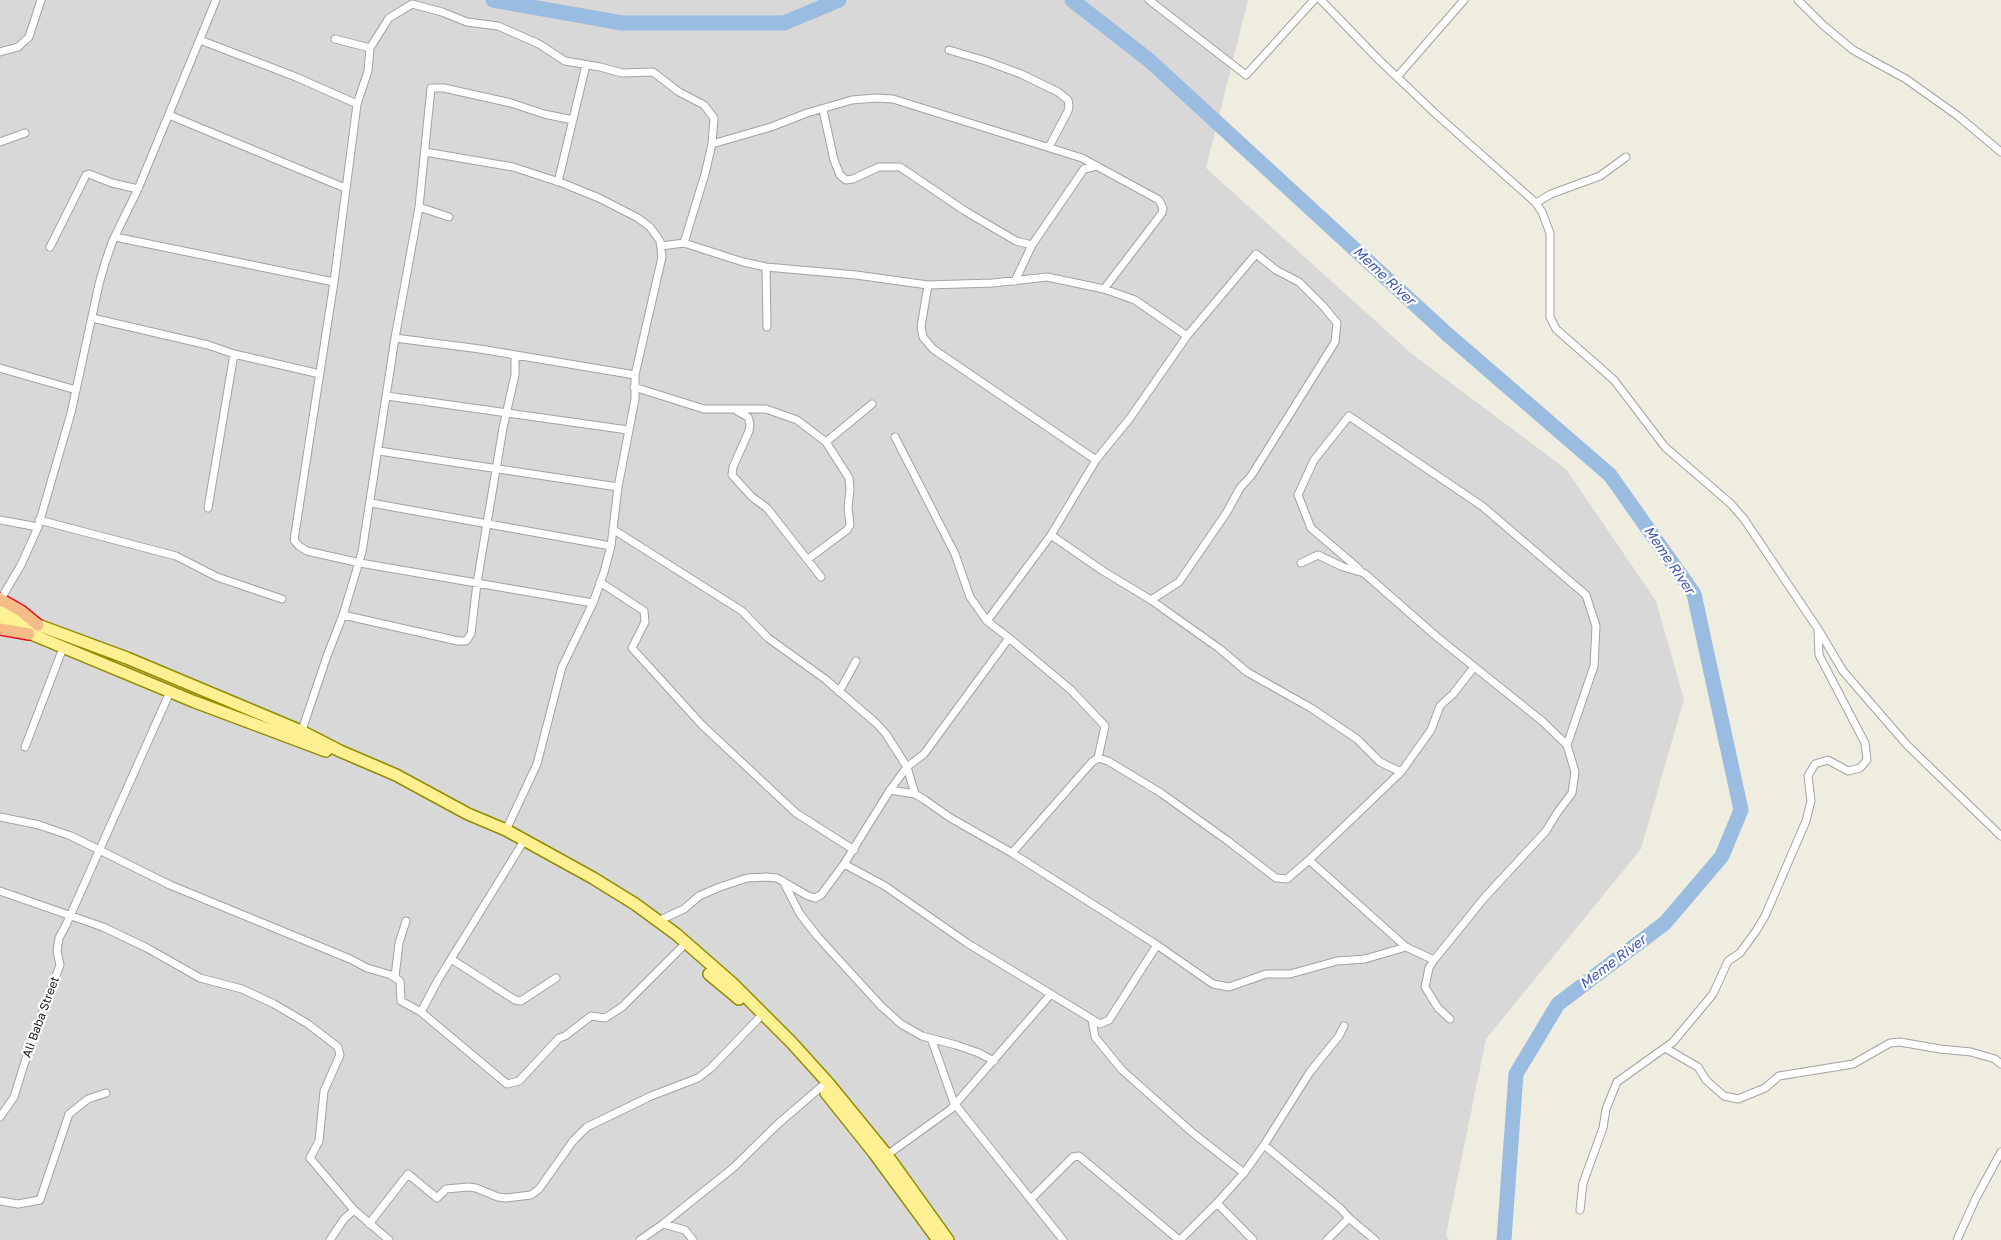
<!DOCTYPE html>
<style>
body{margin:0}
canvas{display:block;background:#eeeddf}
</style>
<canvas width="2001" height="1240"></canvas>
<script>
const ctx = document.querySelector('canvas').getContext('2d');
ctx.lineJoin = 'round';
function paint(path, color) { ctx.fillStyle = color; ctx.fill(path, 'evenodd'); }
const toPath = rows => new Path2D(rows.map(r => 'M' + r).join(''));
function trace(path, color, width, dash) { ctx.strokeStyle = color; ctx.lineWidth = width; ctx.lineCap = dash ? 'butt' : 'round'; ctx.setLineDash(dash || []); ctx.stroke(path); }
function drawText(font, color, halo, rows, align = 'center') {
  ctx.font = font + ' "Golos Text",sans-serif'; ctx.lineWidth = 4.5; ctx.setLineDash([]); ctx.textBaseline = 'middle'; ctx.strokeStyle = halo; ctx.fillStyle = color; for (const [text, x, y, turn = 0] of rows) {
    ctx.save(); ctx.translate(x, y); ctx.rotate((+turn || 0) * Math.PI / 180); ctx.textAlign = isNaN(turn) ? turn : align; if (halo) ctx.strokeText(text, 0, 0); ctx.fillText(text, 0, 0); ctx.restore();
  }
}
paint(toPath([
 [0,0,1248,0,1206,168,1412,354,1566,469,1656,601,1684,699,1641,849,1486,1039,1446,1235,1449,1240,0,1240]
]), '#d9d8d8');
trace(toPath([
 [493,0,622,23,784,23,839,0],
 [1072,0,1150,61,1447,334,1610,475,1694,594,1741,810,1722,856,1665,923,1558,1004,1516,1074,1504,1240]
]), '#9abce1', 15);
const minor = toPath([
 [1149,0,1246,75,1314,0],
 [1321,0,1378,59,1438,116,1536,203,1542,212,1550,233,1550,317,1556,329,1614,380,1665,447,1731,504,1744,519,1818,629,1843,671,1907,745,2001,836],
 [1798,0,1823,25,1853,50,1906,79,1958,116,2001,152],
 [335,39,370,48,368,71,357,104,334,282,294,540,299,546,307,551,360,563,593,603],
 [200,40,296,77,357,104],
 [370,48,389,18,412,4,442,12,467,22,498,26,539,44,565,61,600,67,622,73,653,72,679,92,704,105,714,118,712,144,705,174,684,243],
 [949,50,986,61,1021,74,1058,92,1068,100,1069,106,1068,111,1049,147],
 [0,52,18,47,29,37,41,0],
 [1397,77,1464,0],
 [823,110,834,160,840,175,846,180,853,179,879,167,900,167,965,211,1016,241,1032,245],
 [169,115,345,188],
 [0,142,25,133],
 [712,144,771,127,807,113,852,100,876,98,893,99,1082,158,1159,200,1163,208,1162,213,1104,289],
 [425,152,513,167,562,183,599,198,638,218,650,227,660,241,662,257,635,375,635,399,618,487,611,546,604,572,593,603,562,667,537,764,506,830],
 [558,182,586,65],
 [1536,203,1551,194,1600,176,1626,157],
 [419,207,449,217],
 [115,237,334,282],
 [661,246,684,243,743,262,766,267,856,275,928,285,993,283,1047,277,1104,289,1135,300,1187,336],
 [50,247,86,175,89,174,112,183,138,189],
 [766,267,767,327],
 [1015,281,1032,245,1084,169,1097,166],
 [928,285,921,327,923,337,933,349,1096,460],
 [92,318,208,345,234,354,320,374],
 [395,338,480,349,635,375],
 [0,368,76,390],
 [634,387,704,409,766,409,797,420,826,442,849,478,850,490,848,507,850,525,847,530,808,559],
 [387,396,628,430],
 [737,411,748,417,750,424,749,431,733,467,732,475,752,497,767,508,821,577],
 [826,442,872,404],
 [379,451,618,487],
 [371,503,611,546],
 [208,508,234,354],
 [0,520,38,527],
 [39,520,176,556,217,577,282,599],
 [614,530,742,611,768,638,825,679,876,723,886,734,907,767,915,794],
 [1051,535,1103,571,1151,600,1220,649,1247,672,1311,708,1357,739,1380,762,1401,772],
 [1301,563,1318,555,1343,567,1364,573,1437,637,1542,721,1567,745,1575,772,1572,793,1557,813,1546,831,1485,897,1434,960,1429,968,1425,987,1438,1008,1450,1019],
 [1359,569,1311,528,1298,495,1314,460,1349,416,1482,506,1586,595,1596,626,1594,666,1567,745],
 [600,582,644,611,645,622,632,648,702,725,796,813,854,850],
 [1,599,21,565,38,527,71,413,99,284,105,263,113,240,138,189,216,0],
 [343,615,458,641,466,641,471,634,477,583,503,428,515,375,515,355],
 [987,621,1051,535,1096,460,1130,418,1187,336,1256,254,1276,270,1299,282,1324,307,1337,323,1335,342,1251,476,1240,488,1227,512,1179,582,1151,600],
 [1009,638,1071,690,1105,726,1098,758,1092,762,1012,853],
 [839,692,856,661],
 [301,733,327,656,343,615,362,552,395,338,419,207,431,88,444,88,511,103,544,114,573,120],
 [25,747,63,648],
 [1098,758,1108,761,1161,793,1228,841,1276,878,1287,879,1309,860,1401,772,1431,730,1440,706,1453,694,1474,667],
 [890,790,915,794,925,800,949,817,1012,853,1157,945,1213,984,1229,987,1266,974,1290,974,1337,961,1365,959,1406,947],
 [0,817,39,825,71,836,170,885,350,959,367,968,391,975,400,981,401,1001,421,1012],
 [522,844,438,980,421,1012,507,1084,519,1081,559,1038,565,1036,591,1016,605,1018,622,1007,681,948],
 [1309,860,1406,947,1434,960],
 [844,864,885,886,967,943,1100,1024,1109,1020,1157,945],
 [783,881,800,914,818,937,881,1006,901,1024,922,1036,956,1045,979,1053,994,1061],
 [0,891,103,927,147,948,200,978,242,989,274,1004,308,1024,338,1047,340,1055,324,1091,319,1141,310,1158,354,1210],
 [658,921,684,909,699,896,720,887,747,878,767,877,777,878,808,896,815,898,821,895,844,864,890,790,907,767,924,754,1009,638,987,621,970,597,955,554,895,437],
 [451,959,515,1000,521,1001,556,978],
 [395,977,399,943,406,921],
 [1092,1020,1095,1037,1122,1070,1194,1134,1244,1173],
 [931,1038,954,1103,1063,1240],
 [1665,1048,1698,1067,1706,1080,1724,1096,1738,1099,1765,1088,1779,1076,1853,1064,1890,1043,1900,1042,1940,1049,1971,1052,1995,1059,2001,1064],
 [0,1117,14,1097,27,1055,60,965,57,951,59,938,66,925,170,692],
 [1264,1145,1341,1209,1349,1218,1327,1240],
 [887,1155,951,1109,1051,994],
 [1031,1199,1073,1157,1079,1156,1179,1240],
 [0,1201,18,1204,40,1200,69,1114,88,1099,106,1093],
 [1217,1203,1253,1240],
 [1580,1210,1583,1183,1603,1128,1606,1109,1617,1082,1673,1042,1713,994,1728,961,1740,953,1756,931,1765,916,1806,821,1811,801,1808,776,1815,764,1828,760,1848,771,1860,768,1867,760,1865,743,1819,655,1818,631],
 [1349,1218,1375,1240],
 [369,1224,408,1174,437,1198,446,1189,468,1187,476,1188,498,1197,506,1198,531,1195,539,1189,573,1141,587,1127,651,1096,698,1078,711,1068,759,1018],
 [663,1224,685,1230,693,1240],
 [330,1240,344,1219,354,1210,389,1240],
 [640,1240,663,1224,733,1168,779,1123,821,1087],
 [1180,1240,1217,1203,1244,1173,1264,1145,1310,1072,1339,1036,1344,1026],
 [1957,1240,1976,1198,2001,1152]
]);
const primary = toPath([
 [0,611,127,658,301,731,340,751,396,775,468,814,506,830,593,878,635,904,676,934,732,983,792,1043,829,1084,887,1155,948,1240],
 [0,621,195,702,326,751],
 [709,974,739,999],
 [826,1093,874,1153,938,1240]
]);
const trunk = toPath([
 [0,599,21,611,38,625],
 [0,629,29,634]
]);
trace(minor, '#a2a2a2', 9);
trace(primary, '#928c00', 14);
trace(trunk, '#e5121d', 14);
trace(minor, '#fff', 7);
trace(primary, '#fff093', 11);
trace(trunk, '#f6bc88', 11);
drawText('12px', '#1b1b1b', '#fff', [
 ["Ali Baba Street",41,1017,-70]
]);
drawText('italic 14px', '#3f57b2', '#fff', [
 ["Meme River",1384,276,43],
 ["Meme River",1669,560,56],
 ["Meme River",1613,962,-37]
]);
</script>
